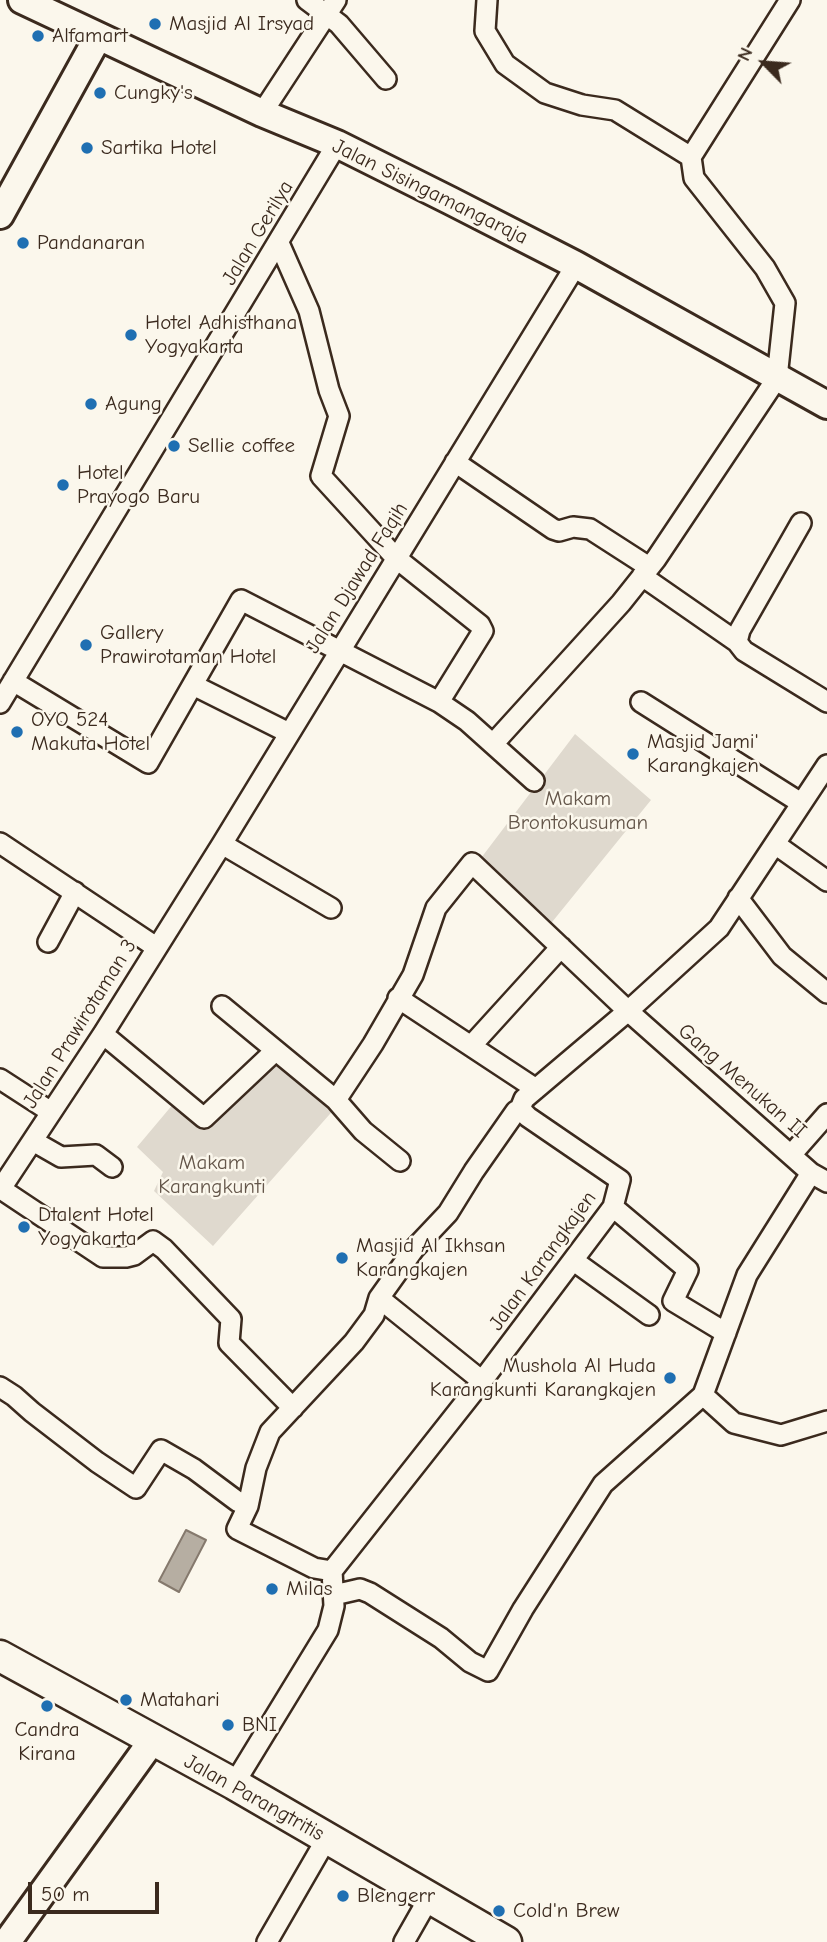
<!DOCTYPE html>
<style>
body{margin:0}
#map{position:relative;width:827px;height:1942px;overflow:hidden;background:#fbf7ec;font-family:"Comic Neue",sans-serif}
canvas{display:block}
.north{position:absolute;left:729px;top:28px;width:70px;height:70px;-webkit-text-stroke:5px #fbf7ec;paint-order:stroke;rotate:295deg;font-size:19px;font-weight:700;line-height:28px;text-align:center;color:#3b2a1e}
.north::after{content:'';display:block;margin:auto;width:24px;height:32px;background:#3b2a1e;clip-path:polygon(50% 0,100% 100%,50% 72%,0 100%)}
.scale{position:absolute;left:28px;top:1882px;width:131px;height:32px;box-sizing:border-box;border:4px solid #3b2a1e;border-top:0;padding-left:9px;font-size:21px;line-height:24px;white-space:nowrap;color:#3b2a1e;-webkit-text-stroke:5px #fbf7ec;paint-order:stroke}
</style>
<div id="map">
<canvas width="827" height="1942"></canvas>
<div class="north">N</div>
<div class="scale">50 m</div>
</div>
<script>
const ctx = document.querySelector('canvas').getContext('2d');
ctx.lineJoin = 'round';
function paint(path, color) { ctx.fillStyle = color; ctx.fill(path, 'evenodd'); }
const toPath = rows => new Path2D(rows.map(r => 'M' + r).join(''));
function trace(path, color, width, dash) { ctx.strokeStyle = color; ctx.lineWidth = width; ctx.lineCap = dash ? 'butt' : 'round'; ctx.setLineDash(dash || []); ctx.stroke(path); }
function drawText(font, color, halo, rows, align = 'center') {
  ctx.font = font + ' "Comic Neue",sans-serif'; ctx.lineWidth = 5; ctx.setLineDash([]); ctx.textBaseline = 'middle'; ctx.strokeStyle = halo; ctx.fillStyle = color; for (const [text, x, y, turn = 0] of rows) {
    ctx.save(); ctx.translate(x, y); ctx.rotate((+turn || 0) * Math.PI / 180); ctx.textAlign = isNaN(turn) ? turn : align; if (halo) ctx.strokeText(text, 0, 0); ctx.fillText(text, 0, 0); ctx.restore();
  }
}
paint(toPath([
 [575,734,651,800,544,932,475,866],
 [273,1053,337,1106,213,1246,154,1191,163,1172,137,1147,174,1103,204,1126]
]), '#dfd9ce');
const water = toPath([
 [186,1530,206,1540,179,1592,159,1581,186,1530]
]);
paint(water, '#b6aea2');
trace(water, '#85796d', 2);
const street = toPath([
 [307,0,339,24,386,79],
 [487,0,485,31,505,64,545,93,582,105,615,110,691,157],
 [262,113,336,0],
 [279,243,309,311,329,390,339,416,321,476,396,558,480,625,483,631,439,702],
 [455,462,553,529,559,531,573,527,590,529,649,567],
 [801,523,740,630,737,642,744,651,827,702],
 [642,576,737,642],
 [13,681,148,763,241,600,439,702,467,721,534,781],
 [193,685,289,733],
 [641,702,801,803],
 [0,703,337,144],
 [493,744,621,603,656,559,777,378,785,303,765,268,694,178,691,157,790,0],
 [0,843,156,947],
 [222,844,331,908],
 [775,844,827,881],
 [738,898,782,956,827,993],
 [48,942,75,892],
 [398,998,536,1089],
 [222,1006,336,1100,363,1131,400,1161],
 [103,1034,204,1118,275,1051],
 [471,1046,561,947],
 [0,1079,51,1112],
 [336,1100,373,1044,413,975,436,908,472,863,628,1011,811,1173,827,1182],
 [33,1141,61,1157,96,1155,112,1167],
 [791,1155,827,1114],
 [811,1173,747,1275,703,1395,734,1423,781,1435,827,1421],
 [1,1189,103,1257,126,1257,134,1255,153,1241,164,1249,231,1319,229,1343,293,1408],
 [0,1190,103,1034,222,844,576,265],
 [613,1207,688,1270,673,1301,726,1333],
 [574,1261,649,1315],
 [379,1298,482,1381],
 [0,1387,14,1396,32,1412,97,1462,136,1488,161,1450,194,1469,237,1501,248,1506,237,1529,314,1568,332,1571],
 [248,1506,256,1468,270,1432,354,1342,374,1315,379,1298,414,1249,448,1213,474,1171,516,1111,520,1109,524,1099,628,1011,719,928,827,765],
 [334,1595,360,1589,370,1593,441,1638,470,1662,488,1671,523,1609,603,1484,703,1395],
 [234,1784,328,1630,334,1606,332,1571,482,1381,613,1207,620,1180,528,1117,520,1109],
 [267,1942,327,1838],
 [404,1942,429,1898]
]);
const secondary = toPath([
 [22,0,262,113,337,144,451,201,576,265,827,405],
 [0,215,98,37],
 [7,1942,152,1741]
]);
const primary = toPath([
 [0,1656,234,1784,506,1942]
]);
trace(street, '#3b2a1e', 24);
trace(secondary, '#3b2a1e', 32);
trace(primary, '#3b2a1e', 35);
trace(street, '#fbf7ec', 19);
trace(secondary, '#fbf7ec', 26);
trace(primary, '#fbf7ec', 30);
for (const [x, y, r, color] of [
 [155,24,7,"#1f6fb2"],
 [38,36,7,"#1f6fb2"],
 [100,93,7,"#1f6fb2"],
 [87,148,7,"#1f6fb2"],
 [23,243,7,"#1f6fb2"],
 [131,335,7,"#1f6fb2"],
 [91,404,7,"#1f6fb2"],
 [174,446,7,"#1f6fb2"],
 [63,485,7,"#1f6fb2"],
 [86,645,7,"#1f6fb2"],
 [17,732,7,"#1f6fb2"],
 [633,754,7,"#1f6fb2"],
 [24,1227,7,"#1f6fb2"],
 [342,1258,7,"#1f6fb2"],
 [670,1378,7,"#1f6fb2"],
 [272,1589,7,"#1f6fb2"],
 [126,1700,7,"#1f6fb2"],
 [47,1706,7,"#1f6fb2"],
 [228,1725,7,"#1f6fb2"],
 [343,1896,7,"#1f6fb2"],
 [499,1911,7,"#1f6fb2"]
]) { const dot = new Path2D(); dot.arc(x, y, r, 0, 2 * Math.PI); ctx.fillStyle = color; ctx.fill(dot); trace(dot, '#fbf7ec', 2.5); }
drawText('21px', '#3b2a1e', '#fbf7ec', [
 ["Masjid Al Irsyad",169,24],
 ["Alfamart",52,36],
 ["Cungky's",114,93],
 ["Sartika Hotel",101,148],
 ["Pandanaran",37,243],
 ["Hotel Adhisthana",145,323],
 ["Yogyakarta",145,347],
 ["Agung",105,404],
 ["Sellie coffee",188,446],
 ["Hotel",77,473],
 ["Prayogo Baru",77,497],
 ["Gallery",100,633],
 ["Prawirotaman Hotel",100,657],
 ["OYO 524",31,720],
 ["Makuta Hotel",31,744],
 ["Masjid Jami'",647,742],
 ["Karangkajen",647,766],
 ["Dtalent Hotel",38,1215],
 ["Yogyakarta",38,1239],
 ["Masjid Al Ikhsan",356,1246],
 ["Karangkajen",356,1270],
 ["Mushola Al Huda",656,1366,"right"],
 ["Karangkunti Karangkajen",656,1390,"right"],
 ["Milas",286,1589],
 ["Matahari",140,1700],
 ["BNI",242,1725],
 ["Candra",47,1730,"center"],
 ["Kirana",47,1754,"center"],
 ["Blengerr",357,1896],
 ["Cold'n Brew",513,1911]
], 'left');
drawText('21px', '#3b2a1e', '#fbf7ec', [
 ["Jalan Sisingamangaraja",430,192,26],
 ["Jalan Gerilya",258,233,-59],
 ["Jalan Djawad Faqih",357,578,-58],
 ["Jalan Prawirotaman 3",80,1024,-58],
 ["Gang Menukan II",742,1081,41],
 ["Jalan Karangkajen",543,1261,-54],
 ["Jalan Parangtritis",254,1798,29]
]);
drawText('21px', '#64564a', '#fbf7ec', [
 ["Makam",578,799],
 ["Brontokusuman",578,823],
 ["Makam",212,1163],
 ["Karangkunti",212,1187]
]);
</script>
